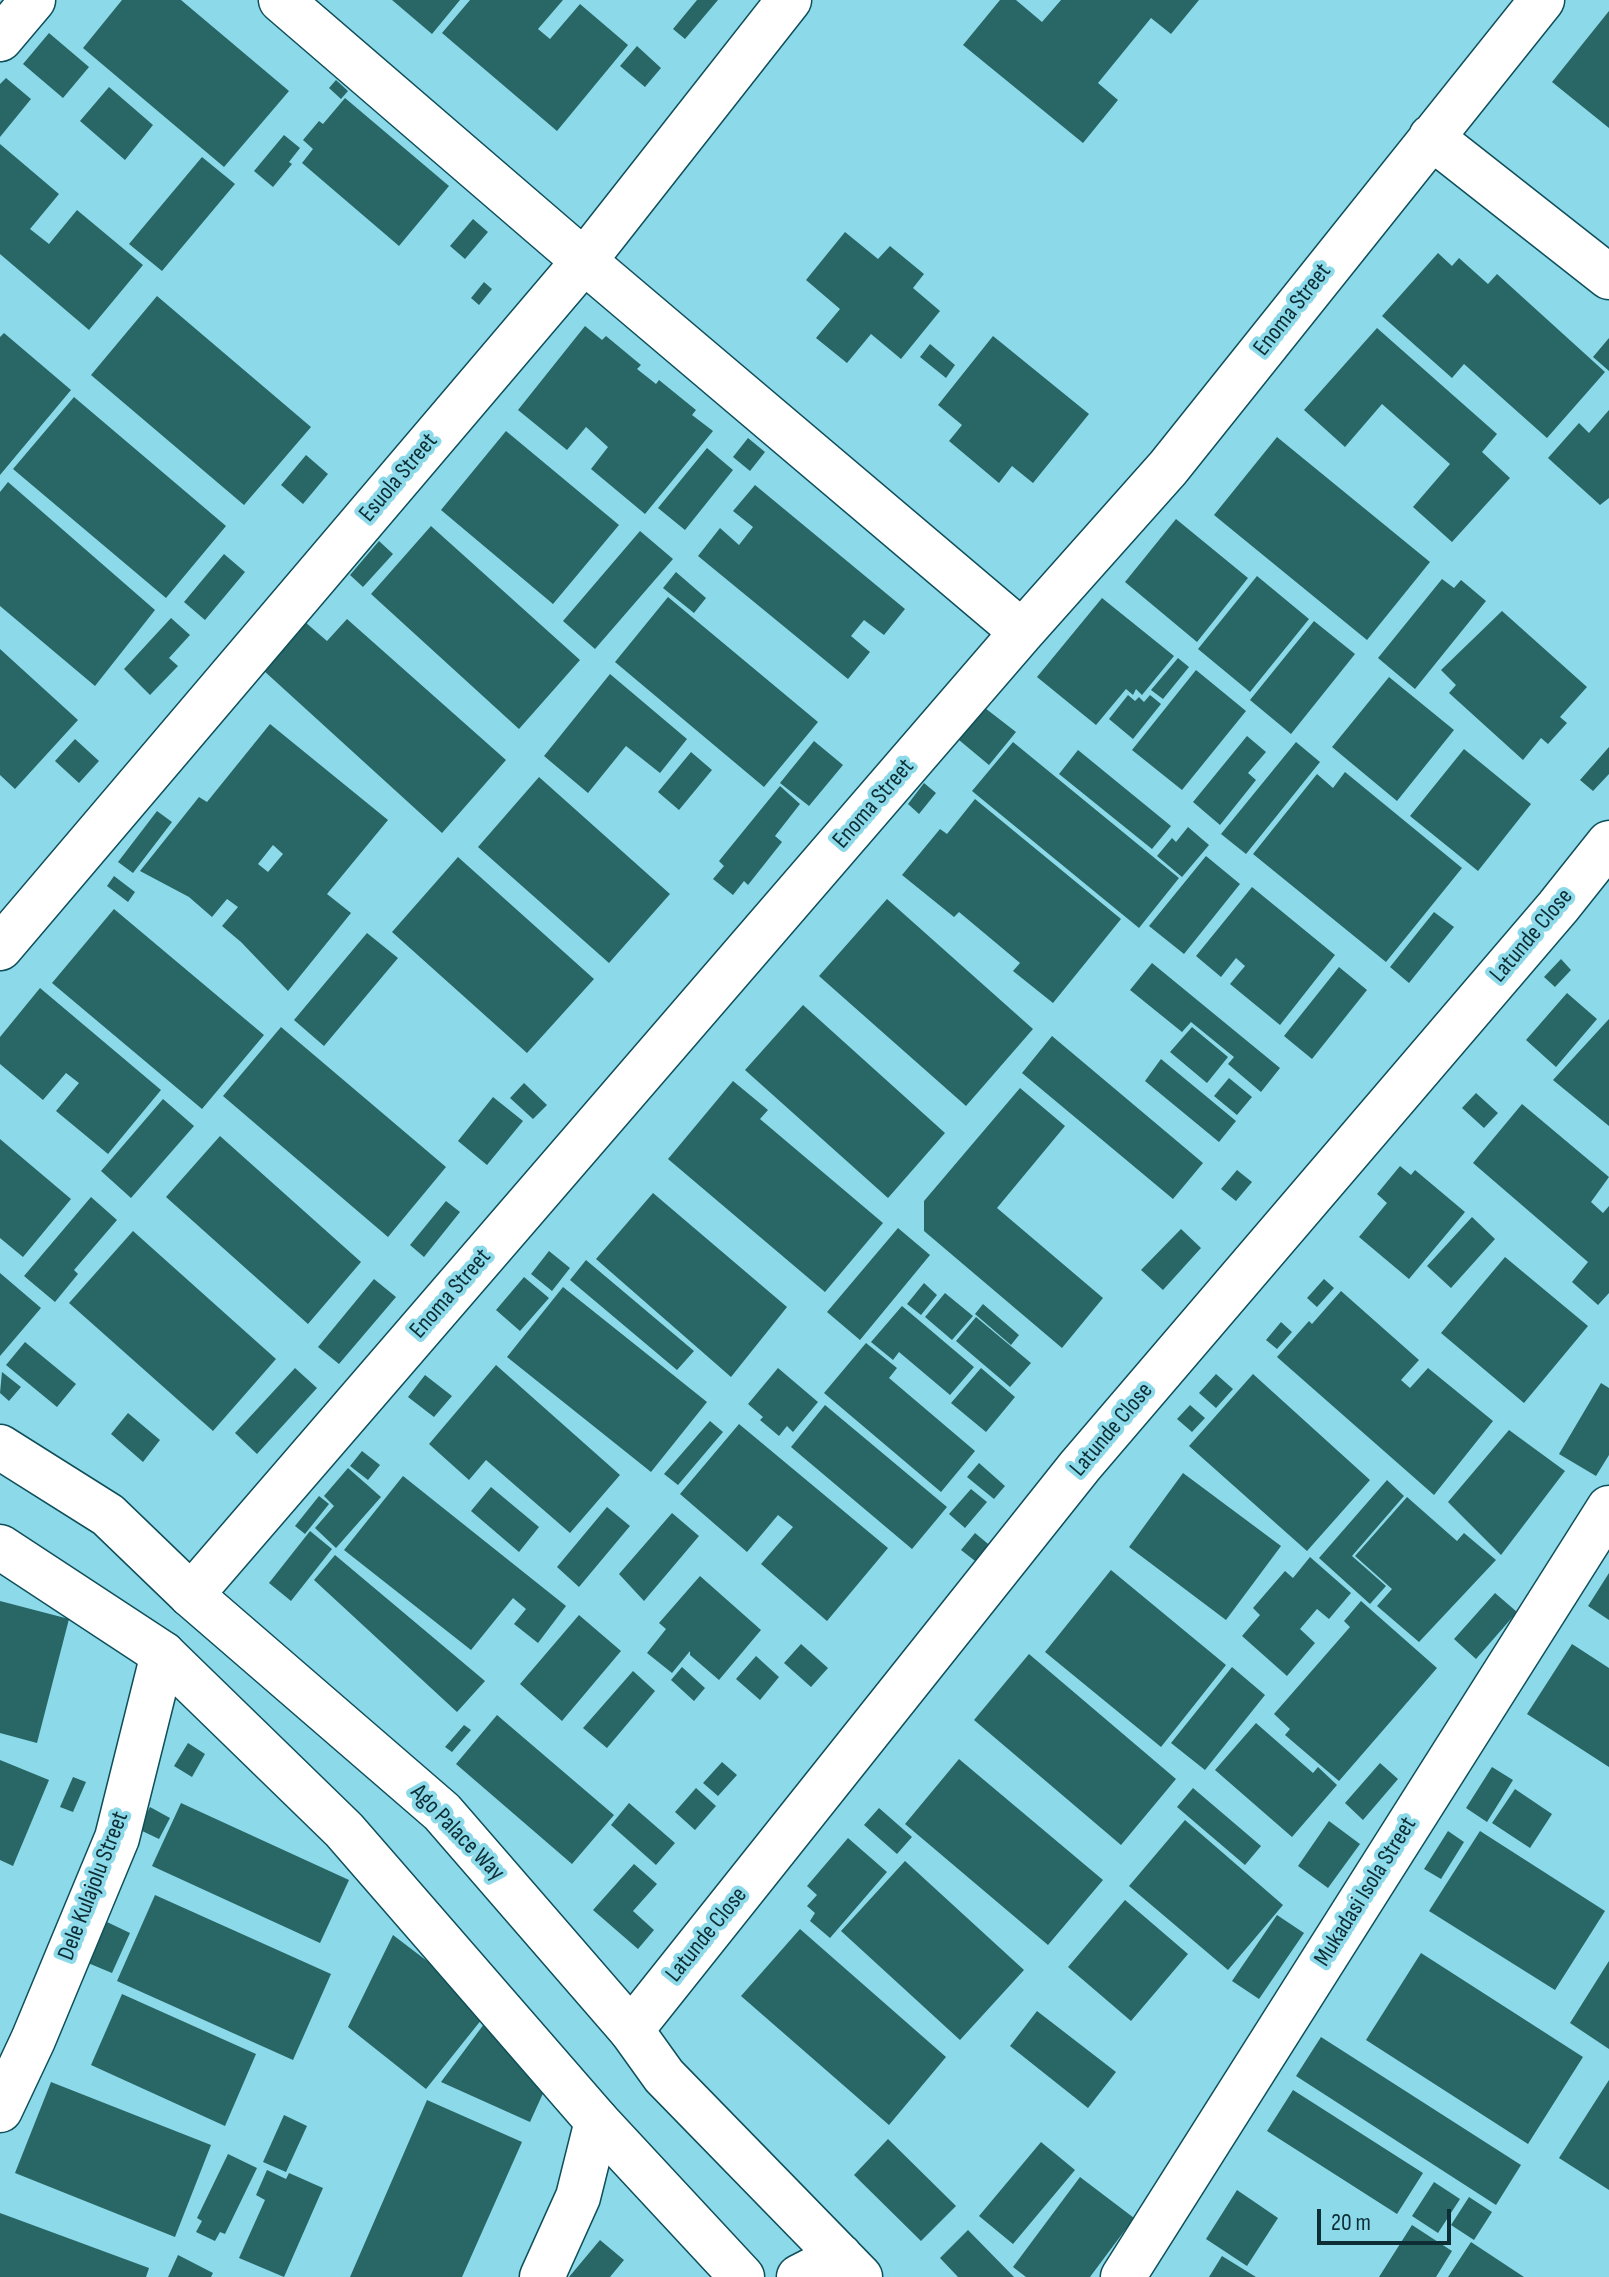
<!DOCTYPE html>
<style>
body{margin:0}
#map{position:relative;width:1609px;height:2277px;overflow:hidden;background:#8cd9e9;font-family:"Sofia Sans Condensed",sans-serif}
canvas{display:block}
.scale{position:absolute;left:1317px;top:2209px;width:134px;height:36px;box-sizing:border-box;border:4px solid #0c2e34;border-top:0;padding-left:10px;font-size:24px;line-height:28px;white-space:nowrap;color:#0c2e34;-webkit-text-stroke:6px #8cd9e9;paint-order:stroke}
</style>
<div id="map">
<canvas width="1609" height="2277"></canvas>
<div class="scale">20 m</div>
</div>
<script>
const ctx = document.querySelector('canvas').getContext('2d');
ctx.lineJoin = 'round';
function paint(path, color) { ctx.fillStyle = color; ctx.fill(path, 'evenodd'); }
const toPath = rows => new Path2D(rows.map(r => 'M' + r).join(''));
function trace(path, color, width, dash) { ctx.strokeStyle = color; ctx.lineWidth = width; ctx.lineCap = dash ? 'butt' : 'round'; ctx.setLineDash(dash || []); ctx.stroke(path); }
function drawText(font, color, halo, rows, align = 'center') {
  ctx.font = font + ' "Sofia Sans Condensed",sans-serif'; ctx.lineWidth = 8; ctx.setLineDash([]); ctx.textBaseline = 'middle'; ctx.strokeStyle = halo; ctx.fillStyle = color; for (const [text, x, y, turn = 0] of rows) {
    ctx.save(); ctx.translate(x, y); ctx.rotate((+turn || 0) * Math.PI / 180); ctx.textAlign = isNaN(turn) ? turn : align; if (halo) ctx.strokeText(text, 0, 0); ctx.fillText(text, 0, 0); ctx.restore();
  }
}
paint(toPath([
 [122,0,181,0,289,91,224,167,83,48],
 [392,0,460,0,432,34],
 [470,0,563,0,538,29,550,39,580,4,628,45,557,131,442,33],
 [697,0,718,0,685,39,673,29],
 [1000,0,1016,0,1042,22,1061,0,1199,0,1171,34,1151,18,1098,83,1118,100,1083,143,963,45],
 [1609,11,1609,128,1552,82],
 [49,33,89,67,63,98,23,64],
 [637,46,661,68,645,87,620,66],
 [6,78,31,99,0,137,0,84],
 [336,80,348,91,341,99,329,88],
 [109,87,153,125,125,160,80,121],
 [345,98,449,186,399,246,302,163,313,149,303,140,319,121,323,124],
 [284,135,300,148,289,162,292,164,273,187,254,171],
 [0,144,59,194,30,229,49,244,77,210,143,265,89,330,0,254],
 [202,157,235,184,162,271,129,244],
 [473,219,488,232,465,259,450,246],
 [845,232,878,259,890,246,924,274,913,288,940,311,901,359,871,334,847,363,816,338,840,309,806,280],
 [1438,253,1452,266,1459,258,1488,284,1497,274,1605,372,1547,438,1464,364,1452,378,1382,316],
 [484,282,492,289,479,305,471,298],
 [157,296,311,427,244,505,91,375],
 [585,326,602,340,606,336,641,365,637,369,656,384,659,380,696,410,692,415,713,431,645,514,591,469,608,447,586,427,567,450,518,410],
 [1377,328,1497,434,1482,452,1510,478,1452,542,1413,507,1450,464,1382,404,1345,447,1304,410],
 [4,333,71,390,0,475,0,337],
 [993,336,1089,414,1033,483,1012,466,999,483,949,441,962,425,938,405],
 [1609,338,1609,371,1593,357],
 [930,344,955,365,946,378,920,357],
 [74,397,226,526,166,598,13,469],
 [1609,410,1609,498,1600,505,1548,458,1579,423,1589,433],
 [506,431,619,525,553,604,441,510],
 [1277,437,1430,562,1367,640,1214,515],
 [748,438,765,452,750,471,733,457],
 [707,448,733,470,685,530,658,508],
 [306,455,328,474,303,504,281,485],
 [8,482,155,610,95,686,0,606,0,492],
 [755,485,905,609,884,635,864,620,851,636,870,652,848,679,698,556,720,528,739,545,753,527,733,511],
 [1176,519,1248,578,1197,642,1125,582],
 [431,526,580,660,519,729,371,594],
 [640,531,673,559,595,649,563,621],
 [379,541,393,554,363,587,350,575],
 [224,554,245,572,205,620,184,602],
 [676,572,706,598,694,613,663,588],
 [1257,576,1309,619,1250,692,1198,649],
 [1442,579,1454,588,1461,580,1486,601,1415,689,1378,658],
 [668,597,818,722,764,787,615,662],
 [1102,598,1174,656,1142,695,1136,689,1133,695,1126,689,1096,725,1037,677],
 [1502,611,1587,687,1560,717,1567,723,1548,744,1541,738,1523,760,1449,693,1456,685,1441,670],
 [171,618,190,635,169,658,178,666,150,695,124,669],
 [347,619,506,760,442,833,263,670,305,622,327,641],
 [1314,621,1355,654,1291,734,1250,700],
 [0,649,78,720,15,789,0,775],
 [1178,658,1189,667,1163,699,1151,690],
 [1196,670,1246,711,1182,790,1132,750],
 [610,674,687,739,660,773,626,746,588,793,544,756],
 [1389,677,1454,730,1397,801,1332,747],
 [1128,695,1135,701,1139,697,1144,702,1150,695,1161,704,1133,739,1109,719],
 [985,708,1016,732,989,765,959,740],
 [270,724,388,820,327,894,351,913,288,991,241,942,222,926,238,907,227,899,212,917,189,897,140,871,199,797,207,802],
 [273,845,283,854,268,872,258,864],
 [1247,736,1266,752,1248,773,1256,780,1220,825,1193,802],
 [75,739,99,761,79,783,55,761],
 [814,741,843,765,809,806,780,783],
 [1013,742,1179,878,1139,928,972,791],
 [1296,742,1320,762,1246,854,1221,834],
 [1609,747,1609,774,1593,791,1580,780],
 [1464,749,1531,804,1478,871,1410,816],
 [1078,750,1171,826,1152,849,1059,774],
 [691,752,712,770,679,810,658,792],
 [1345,772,1462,868,1386,962,1253,854,1317,774,1333,788],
 [539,777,670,894,609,963,478,847],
 [924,783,936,793,919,814,908,804],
 [780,786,800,804,775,836,782,842,748,885,744,881,733,895,713,879,724,866,719,861],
 [975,799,1121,919,1053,1003,1013,971,1020,963,959,912,954,917,902,875,940,829,947,834],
 [157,811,172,822,133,873,118,862],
 [1188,827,1209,845,1182,877,1157,856,1172,838,1176,842],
 [1206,856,1240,884,1184,954,1149,926],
 [458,857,594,979,527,1053,392,932],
 [114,876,135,892,128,902,107,886],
 [1252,887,1335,955,1280,1025,1230,984,1245,966,1236,958,1221,977,1196,956],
 [887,899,1033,1029,966,1106,819,976],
 [114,909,264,1035,202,1109,52,983],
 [1434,912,1454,927,1409,983,1390,967],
 [367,933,398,958,324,1046,294,1020],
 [1561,959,1571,970,1555,987,1544,977],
 [1152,963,1280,1068,1261,1092,1228,1064,1234,1057,1191,1022,1182,1032,1130,990],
 [1339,967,1367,990,1312,1059,1284,1036],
 [40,988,161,1090,108,1154,56,1111,79,1083,66,1073,43,1100,0,1064,0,1037],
 [1567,993,1597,1019,1556,1067,1526,1040],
 [803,1005,945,1133,888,1198,745,1070],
 [1609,1019,1609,1126,1553,1080],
 [281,1027,446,1167,388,1237,223,1096],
 [1192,1027,1228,1057,1207,1083,1170,1052],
 [1052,1036,1203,1163,1173,1199,1022,1073],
 [1161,1059,1236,1121,1219,1142,1145,1081],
 [1229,1078,1252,1097,1237,1115,1214,1096],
 [733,1081,768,1110,760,1119,883,1223,825,1292,668,1159],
 [524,1083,547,1105,533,1119,510,1098],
 [1020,1088,1065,1126,997,1208,1103,1298,1062,1348,924,1231,924,1201],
 [1476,1093,1498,1113,1484,1128,1462,1108],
 [493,1097,523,1121,487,1165,458,1141],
 [163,1099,194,1126,131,1198,101,1171],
 [1522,1104,1609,1177,1591,1202,1603,1213,1609,1206,1609,1293,1598,1305,1572,1282,1588,1262,1473,1163],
 [220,1136,361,1262,308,1324,166,1197],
 [0,1139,71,1199,23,1257,0,1238],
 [1400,1166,1411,1175,1415,1170,1465,1212,1409,1279,1359,1237,1387,1203,1377,1194],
 [1237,1170,1252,1182,1236,1201,1221,1189],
 [653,1193,787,1307,731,1377,596,1259],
 [91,1197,117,1220,74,1270,78,1274,55,1302,24,1276],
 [446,1201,460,1212,424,1257,410,1245],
 [1472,1217,1495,1239,1451,1288,1427,1266],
 [898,1228,930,1255,860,1340,827,1312],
 [1181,1229,1201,1248,1163,1290,1141,1270],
 [133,1231,276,1359,213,1431,69,1303],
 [549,1251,570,1268,552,1291,531,1274],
 [1505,1257,1588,1326,1524,1403,1441,1333],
 [586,1260,694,1351,677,1370,570,1280],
 [0,1273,41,1308,0,1356],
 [524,1277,549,1298,520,1331,496,1310],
 [374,1279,396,1297,339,1364,318,1347],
 [1324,1279,1334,1288,1317,1307,1307,1298],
 [924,1283,937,1295,921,1315,907,1304],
 [563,1287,707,1402,651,1472,507,1357],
 [1341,1291,1419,1360,1401,1380,1410,1388,1428,1368,1493,1421,1434,1495,1277,1357,1309,1321,1312,1324],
 [945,1293,973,1316,952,1340,925,1317],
 [983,1304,1019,1335,1011,1345,975,1314],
 [902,1306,974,1367,950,1395,899,1352,893,1360,871,1342],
 [976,1317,1031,1363,1010,1387,956,1341],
 [1281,1322,1292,1332,1277,1349,1266,1340],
 [25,1342,76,1384,57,1407,6,1365],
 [866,1343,897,1368,889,1378,975,1451,941,1492,824,1393],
 [496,1365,620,1475,570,1533,486,1460,469,1480,429,1444],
 [295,1368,317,1388,257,1454,235,1433],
 [778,1368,818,1402,793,1432,787,1426,779,1436,760,1420,763,1417,748,1404],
 [981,1368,1015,1397,986,1432,951,1403],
 [2,1372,21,1387,9,1401,0,1393],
 [1216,1374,1233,1389,1216,1408,1199,1393],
 [1253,1374,1370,1480,1307,1551,1189,1446],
 [425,1375,452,1396,434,1417,408,1397],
 [1601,1383,1609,1388,1609,1455,1596,1476,1559,1454],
 [825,1405,947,1507,912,1549,791,1447],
 [1190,1405,1205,1418,1192,1432,1177,1419],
 [128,1413,160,1440,143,1462,111,1434],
 [710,1421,723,1432,678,1485,664,1474],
 [739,1424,888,1548,827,1621,761,1564,793,1527,778,1515,747,1552,680,1494],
 [1509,1430,1565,1471,1501,1555,1448,1502],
 [362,1451,380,1465,368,1480,350,1466],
 [979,1463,1005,1486,994,1499,967,1477],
 [348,1468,381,1497,336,1548,315,1528,334,1506,324,1496],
 [1183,1473,1281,1546,1226,1620,1129,1547],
 [403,1476,566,1606,538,1643,514,1624,526,1609,513,1598,471,1650,344,1550],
 [1387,1480,1404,1496,1352,1556,1386,1586,1370,1604,1319,1558],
 [491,1487,539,1527,519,1552,471,1511],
 [971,1489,987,1502,965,1528,949,1514],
 [319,1496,329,1504,305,1534,295,1526],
 [1407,1497,1457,1541,1464,1533,1496,1560,1419,1642,1377,1606,1392,1589,1355,1556],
 [607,1507,630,1526,579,1587,557,1567],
 [672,1513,699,1536,644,1601,619,1574],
 [310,1531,332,1549,291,1601,269,1583],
 [975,1533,993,1548,979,1564,961,1550],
 [335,1555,485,1681,457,1712,314,1580],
 [1310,1557,1351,1593,1329,1619,1317,1609,1300,1629,1315,1643,1287,1676,1242,1636,1260,1615,1253,1608,1285,1571,1293,1578],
 [1111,1570,1226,1665,1161,1747,1045,1652],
 [1609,1573,1609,1620,1588,1606],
 [700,1576,761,1630,719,1680,690,1655,690,1651,672,1673,647,1653,666,1629,659,1623],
 [1495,1593,1517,1612,1476,1659,1454,1639],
 [0,1601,69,1619,37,1743,0,1733],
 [1361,1601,1437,1668,1339,1781,1285,1735,1290,1729,1274,1714,1350,1627,1344,1621],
 [579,1615,621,1651,562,1721,520,1684],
 [801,1644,828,1668,811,1687,784,1663],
 [1572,1644,1609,1668,1609,1767,1527,1714],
 [1029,1654,1176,1779,1121,1845,974,1720],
 [756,1656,779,1677,760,1700,736,1679],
 [682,1667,705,1688,694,1701,671,1680],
 [1232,1667,1265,1695,1205,1770,1171,1743],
 [633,1671,655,1691,607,1748,583,1728],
 [497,1715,614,1815,572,1864,456,1764],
 [1256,1723,1313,1773,1318,1767,1337,1785,1292,1837,1215,1770],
 [464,1725,471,1730,452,1752,445,1747],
 [188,1743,205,1754,192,1777,174,1766],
 [959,1759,1103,1880,1048,1945,905,1824],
 [0,1760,49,1780,13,1866,0,1860],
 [722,1762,737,1775,718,1796,703,1783],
 [1380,1763,1398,1779,1363,1820,1345,1803],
 [1492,1767,1513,1780,1487,1822,1466,1808],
 [73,1777,86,1782,73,1812,60,1807],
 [696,1788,716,1806,695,1830,675,1812],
 [1193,1788,1261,1846,1245,1865,1177,1807],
 [1515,1789,1552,1814,1530,1848,1492,1823],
 [181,1803,349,1880,320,1943,152,1866],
 [629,1803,675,1843,656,1865,611,1825],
 [150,1807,170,1818,159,1839,138,1829],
 [879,1808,912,1837,897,1854,864,1825],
 [1185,1820,1283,1905,1228,1970,1129,1886],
 [1329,1821,1360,1844,1328,1888,1298,1866],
 [1448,1831,1464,1842,1441,1879,1424,1869],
 [1480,1831,1605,1911,1555,1990,1429,1911],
 [848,1838,887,1872,830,1938,810,1921,815,1913,807,1906,817,1895,807,1886],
 [905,1861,1024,1970,960,2040,841,1931],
 [634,1864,657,1884,633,1911,654,1930,638,1949,593,1910],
 [155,1895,331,1974,293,2060,117,1981],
 [1125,1900,1188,1954,1131,2021,1068,1967],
 [1277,1915,1304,1933,1259,1999,1232,1981],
 [107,1922,130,1933,112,1973,88,1963],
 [800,1929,946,2057,889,2125,741,1996],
 [393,1935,490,2009,426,2089,348,2027],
 [1421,1953,1583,2057,1528,2144,1366,2040],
 [1609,1961,1609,2049,1570,2023],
 [122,1994,256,2054,225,2126,91,2065],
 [1037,2011,1116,2072,1088,2108,1010,2046],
 [487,2020,550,2078,530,2122,441,2082],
 [1321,2037,1521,2165,1496,2205,1296,2076],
 [1609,2080,1609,2190,1559,2158],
 [51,2082,211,2145,175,2237,15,2173],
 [1293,2090,1423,2173,1397,2214,1267,2131],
 [427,2100,522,2142,462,2277,350,2277],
 [284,2115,307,2126,286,2172,263,2162],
 [888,2139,956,2206,921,2241,854,2175],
 [1041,2142,1075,2170,1013,2244,979,2216],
 [228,2154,257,2168,225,2234,220,2232,215,2241,196,2232,202,2221,197,2218],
 [267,2170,286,2179,289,2173,323,2188,284,2277,239,2258,265,2200,256,2195],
 [1080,2177,1134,2218,1090,2277,1026,2277,1013,2267],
 [1434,2182,1460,2199,1438,2233,1412,2216],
 [1237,2190,1278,2218,1247,2266,1206,2239],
 [1469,2197,1492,2212,1474,2240,1451,2225],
 [0,2213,149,2268,146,2277,0,2277],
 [1412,2225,1452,2251,1436,2277,1379,2277],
 [968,2230,1014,2277,958,2277,940,2258],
 [600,2240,624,2260,610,2277,569,2277],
 [1471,2242,1524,2277,1448,2277],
 [178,2255,213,2273,211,2277,168,2277],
 [1222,2256,1256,2277,1209,2277]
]), '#286765');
const minor = toPath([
 [281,0,584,261,1022,632],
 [0,39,33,0],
 [1431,137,1609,277],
 [0,948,584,261,789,0],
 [191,1595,1022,632,1168,468,1542,0],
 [631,2030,1080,1466,1558,907,1609,843],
 [0,2110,33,2040,117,1838,163,1654],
 [542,2277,578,2197,597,2121],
 [1123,2277,1609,1508]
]);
const major = toPath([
 [0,1447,108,1515,191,1595,442,1812,631,2030,664,2076,860,2277],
 [0,1547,163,1654,344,1830,597,2121,742,2277],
 [799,2277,840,2256]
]);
trace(minor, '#0f4f5a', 47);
trace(major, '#0f4f5a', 47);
trace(minor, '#fff', 44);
trace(major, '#fff', 44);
drawText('24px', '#0c2e34', '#8cd9e9', [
 ["Enoma Street",1293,310,-52],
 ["Esuola Street",399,478,-50],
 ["Enoma Street",874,804,-49],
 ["Latunde Close",1532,936,-50],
 ["Enoma Street",451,1294,-49],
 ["Latunde Close",1112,1430,-50],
 ["Ago Palace Way",457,1833,46],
 ["Dele Kulajolu Street",94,1886,-69],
 ["Mukadasi Isola Street",1366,1892,-58],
 ["Latunde Close",707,1935,-51]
]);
</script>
